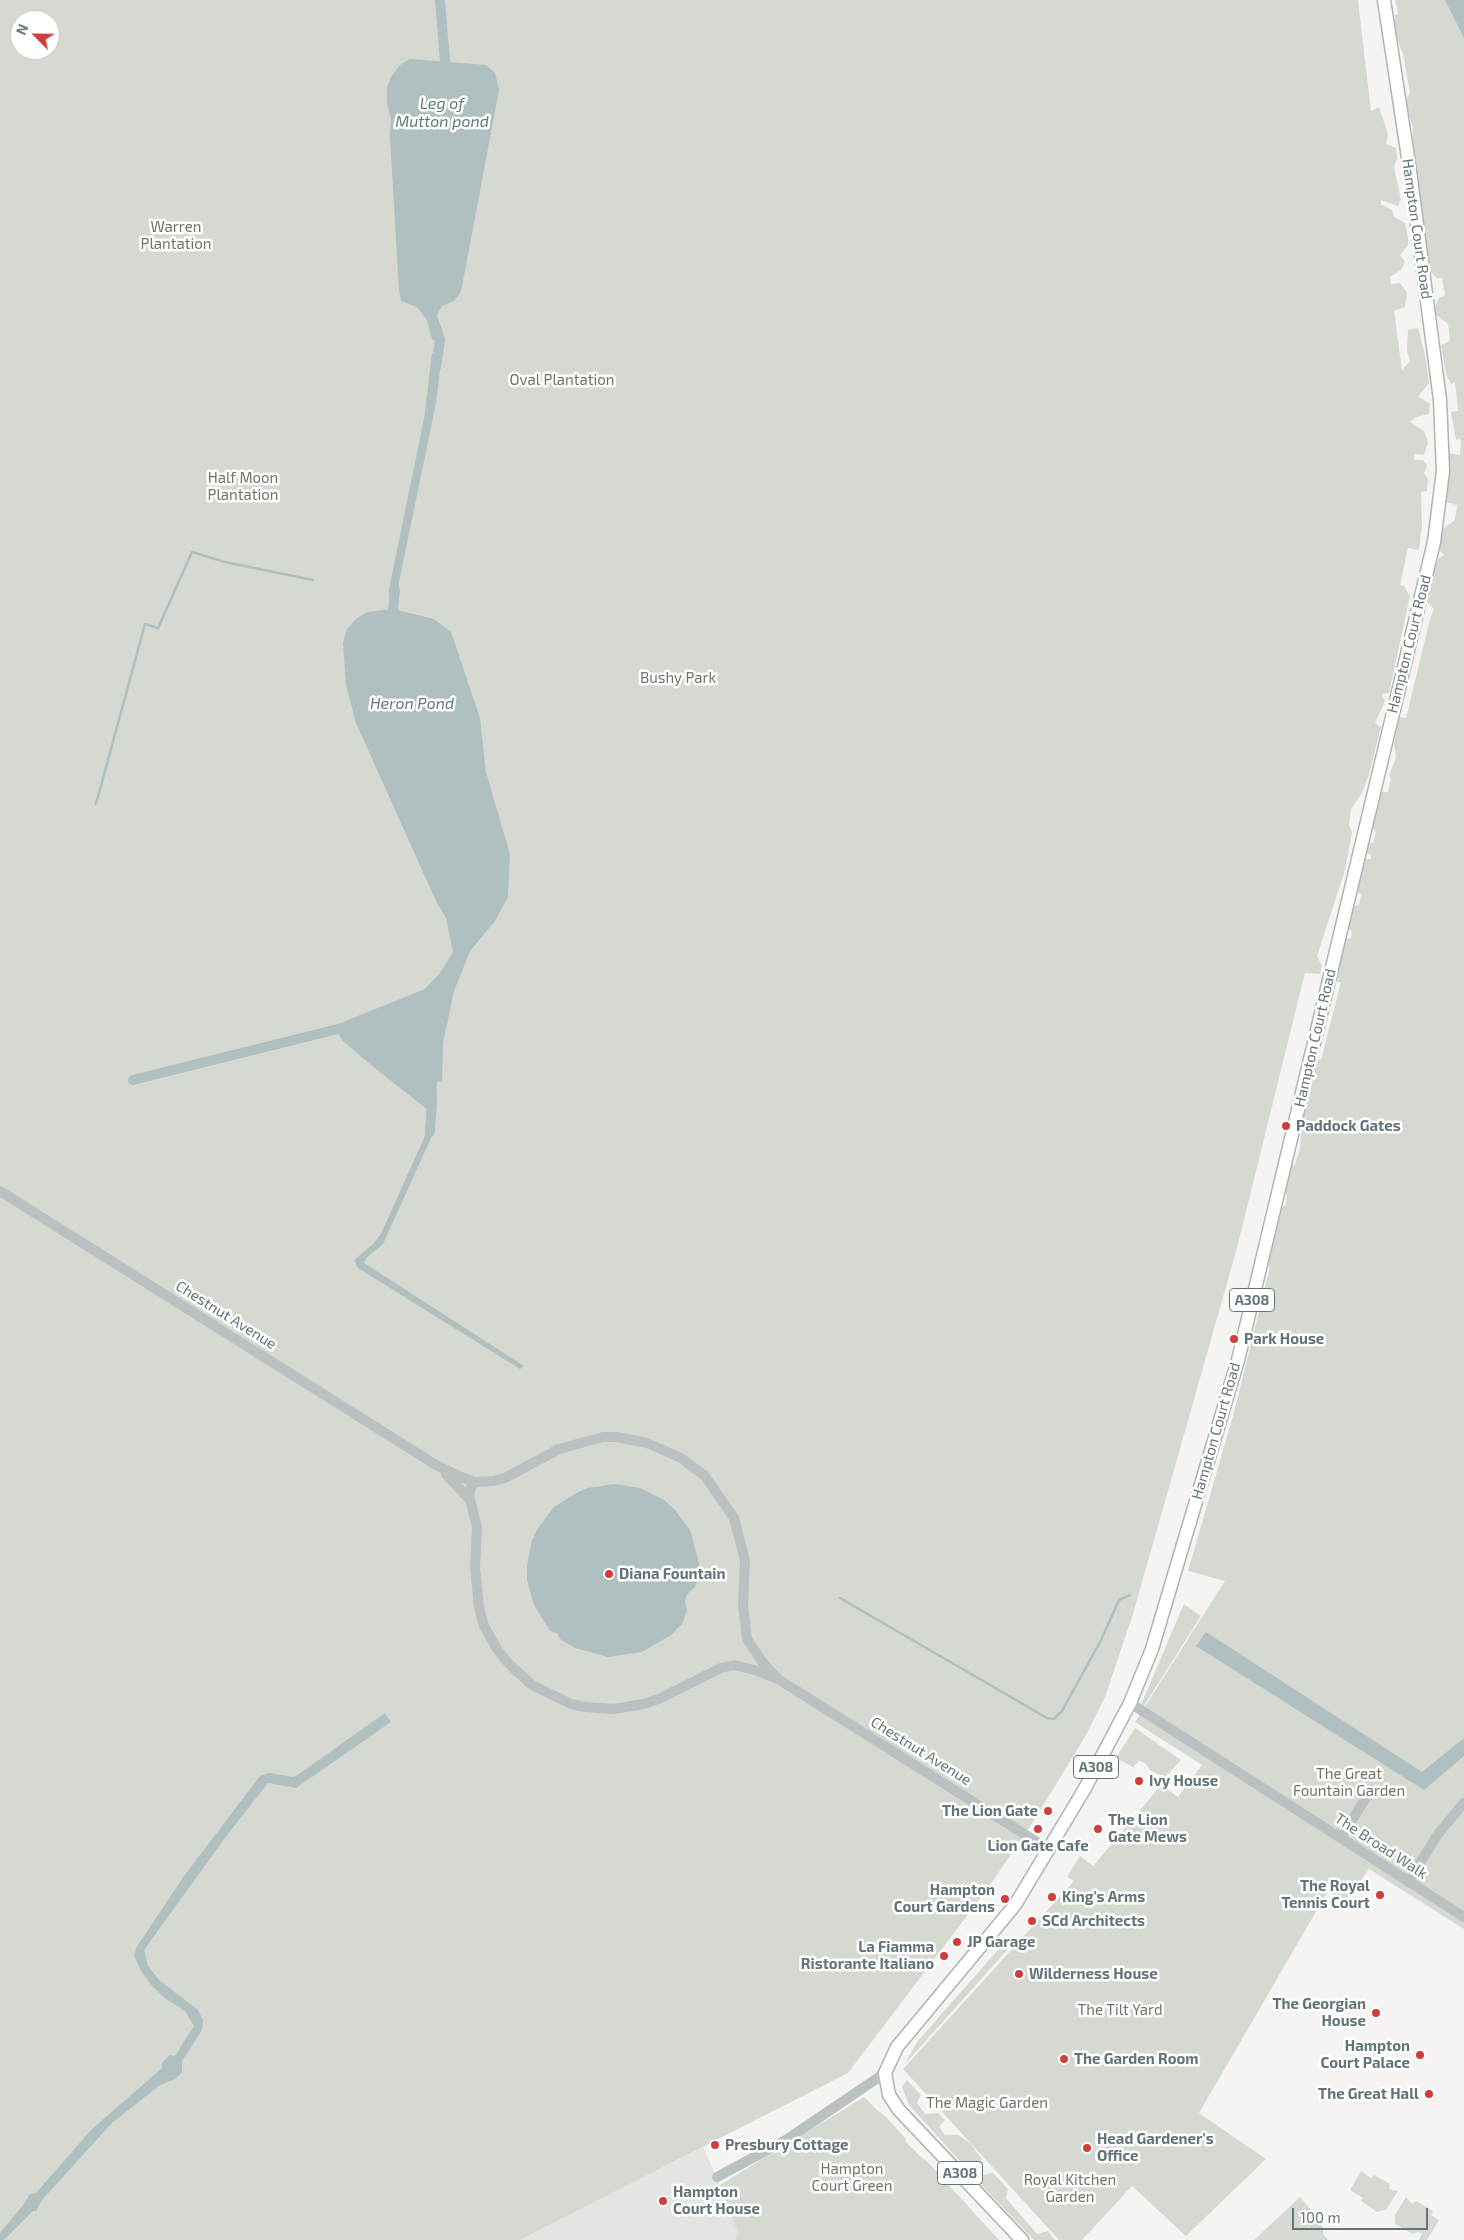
<!DOCTYPE html>
<style>
body{margin:0}
#map{position:relative;width:1464px;height:2240px;overflow:hidden;background:#f5f4f2;font-family:"Exo 2",sans-serif}
canvas{display:block}
.north{position:absolute;left:10px;top:10px;width:50px;height:50px;box-sizing:border-box;background:#fff;border:1px solid #c1c8ca;border-radius:50%;rotate:293deg;font-size:14px;font-weight:700;line-height:20px;text-align:center;color:#64757a}
.north::after{content:'';display:block;margin:auto;width:18px;height:22px;background:#cd3f3b;clip-path:polygon(50% 0,100% 100%,50% 72%,0 100%)}
.scale{position:absolute;left:1292px;top:2208px;width:136px;height:22px;box-sizing:border-box;border:2px solid #64757a;border-top:0;padding-left:6px;font-size:15px;line-height:18px;white-space:nowrap;color:#64757a;-webkit-text-stroke:4px #fff;paint-order:stroke}
</style>
<div id="map">
<canvas width="1464" height="2240"></canvas>
<div class="north">N</div>
<div class="scale">100 m</div>
</div>
<script>
const ctx = document.querySelector('canvas').getContext('2d');
ctx.lineJoin = 'round';
function paint(path, color) { ctx.fillStyle = color; ctx.fill(path, 'evenodd'); }
const toPath = rows => new Path2D(rows.map(r => 'M' + r).join(''));
function trace(path, color, width, dash) { ctx.strokeStyle = color; ctx.lineWidth = width; ctx.lineCap = dash ? 'butt' : 'round'; ctx.setLineDash(dash || []); ctx.stroke(path); }
function drawText(font, color, halo, rows, align = 'center') {
  ctx.font = font + ' "Exo 2",sans-serif'; ctx.lineWidth = 5; ctx.setLineDash([]); ctx.textBaseline = 'middle'; ctx.strokeStyle = halo; ctx.fillStyle = color; for (const [text, x, y, turn = 0] of rows) {
    ctx.save(); ctx.translate(x, y); ctx.rotate((+turn || 0) * Math.PI / 180); ctx.textAlign = isNaN(turn) ? turn : align; if (halo) ctx.strokeText(text, 0, 0); ctx.fillText(text, 0, 0); ctx.restore();
  }
}
paint(toPath([
 [703,2147,720,2185,737,2231,735,2240,520,2240]
]), '#e3e4e3');
paint(toPath([
 [0,0,1358,0,1371,111,1379,107,1388,134,1386,144,1396,148,1397,159,1394,167,1401,200,1398,206,1381,200,1381,206,1383,205,1392,210,1394,217,1405,223,1408,237,1408,245,1400,255,1405,262,1401,270,1390,277,1391,284,1400,283,1407,293,1405,307,1394,311,1402,370,1410,361,1407,351,1408,330,1418,328,1425,354,1429,383,1418,397,1430,403,1429,414,1416,417,1410,422,1424,431,1428,443,1424,455,1414,454,1414,460,1423,460,1427,466,1424,473,1428,479,1427,491,1421,492,1422,526,1419,550,1408,548,1400,585,1404,586,1410,596,1389,693,1382,694,1385,701,1375,723,1381,727,1369,774,1362,793,1351,809,1349,824,1352,833,1345,870,1317,956,1322,966,1320,974,1305,973,1237,1248,1133,1614,1105,1697,1086,1735,1033,1822,988,1888,848,2073,520,2240,0,2240],
 [20,20,50,20,50,50,20,50],
 [1395,0,1464,0,1464,1929,1369,1869,1345,1902,1328,1891,1199,2113,1266,2159,1186,2236,1132,2186,1082,2240,1059,2240,903,2069,1074,1881,1067,1877,1080,1856,1093,1866,1161,1785,1178,1797,1202,1765,1135,1722,1225,1581,1188,1571,1233,1416,1270,1267,1266,1266,1282,1207,1285,1206,1287,1197,1283,1186,1291,1165,1295,1165,1300,1148,1302,1115,1318,1059,1321,1060,1341,982,1337,982,1342,940,1351,938,1352,931,1345,927,1349,907,1359,905,1361,895,1354,888,1360,859,1371,859,1371,855,1364,852,1366,842,1373,843,1376,832,1369,822,1377,792,1388,792,1391,778,1389,776,1396,757,1394,744,1399,717,1406,718,1430,619,1434,609,1425,600,1437,560,1444,555,1437,547,1441,530,1455,520,1457,505,1446,502,1450,469,1448,453,1460,455,1461,442,1460,439,1456,440,1451,412,1458,411,1455,382,1451,384,1446,374,1441,345,1450,341,1448,324,1432,312,1439,298,1445,295,1442,278,1437,278,1428,269,1412,150,1413,127,1405,102,1410,93,1403,54,1394,31,1395,15,1398,14],
 [1184,1604,1201,1616,1142,1709,1140,1707],
 [1135,1728,1181,1760,1165,1777,1151,1771,1145,1763,1139,1761,1133,1767,1116,1758],
 [1004,1943,1009,1948,905,2064,917,2042],
 [907,2080,921,2095,917,2103,925,2114,938,2113,945,2120,939,2127,945,2135,958,2135,970,2143,982,2159,978,2169,983,2175,993,2173,1008,2189,1006,2198,1037,2234,1048,2231,1055,2240,1034,2240,991,2195,909,2105,902,2087],
 [864,2097,877,2110,886,2117,906,2139,905,2141,922,2158,926,2160,999,2240,735,2240,737,2231,720,2185],
 [1361,2171,1371,2178,1374,2175,1390,2184,1389,2189,1398,2191,1386,2210,1377,2212,1361,2201,1363,2198,1350,2190],
 [1300,2197,1317,2217,1323,2228,1323,2234,1328,2240,1254,2240],
 [1406,2197,1412,2204,1416,2201,1433,2211,1431,2215,1439,2220,1427,2240,1419,2240,1422,2234,1418,2232,1413,2234,1395,2224,1395,2215]
]), '#d6d9d2');
paint(toPath([
 [1445,0,1464,0,1464,38],
 [410,59,486,65,495,73,499,90,461,292,454,301,442,306,437,315,443,336,436,341,432,339,427,320,417,307,401,301,399,290,390,137,391,118,387,104,387,87,391,77,400,65],
 [432,353,442,354,436,403,399,582,399,599,396,604,393,603,390,603,389,599,389,589,424,419],
 [393,609,434,619,451,632,480,718,486,772,510,854,508,897,495,921,470,951,454,991,443,1043,442,1081,437,1082,436,1111,428,1110,371,1065,343,1041,333,1026,425,989,440,973,453,952,446,918,436,901,356,723,346,685,343,643,347,629,356,619,367,612],
 [429,1119,434,1120,432,1136,383,1244,366,1258,364,1263,524,1366,520,1369,358,1268,354,1260,372,1245,381,1234,428,1129],
 [614,1484,640,1488,664,1500,674,1509,690,1530,699,1563,698,1579,695,1587,687,1594,685,1602,687,1610,682,1624,671,1635,642,1652,608,1657,575,1648,560,1639,557,1633,550,1631,534,1605,527,1580,527,1566,532,1540,538,1528,554,1507,576,1493,588,1488],
 [1206,1632,1422,1772,1464,1738,1464,1756,1424,1790,1196,1646],
 [385,1713,391,1722,296,1788,268,1783,227,1835,144,1950,148,1966,159,1980,198,2010,203,2020,202,2030,182,2061,182,2072,175,2079,160,2085,112,2123,42,2200,36,2211,33,2211,4,2240,0,2240,0,2233,23,2205,30,2194,36,2193,91,2130,162,2068,162,2063,170,2055,175,2056,194,2026,185,2011,166,1999,153,1987,141,1971,134,1956,136,1948,184,1876,260,1776,269,1773,293,1777,299,1774]
]), '#b0bfc0');
trace(toPath([
 [96,804,145,624,158,628,192,552,225,562,313,580],
 [840,1598,1047,1718,1054,1719,1062,1711,1101,1640,1119,1600,1130,1595]
]), '#b0bfc0', 2.5);
trace(toPath([
 [440,0,446,74],
 [436,367,440,340,436,327],
 [395,590,393,609,397,622],
 [133,1080,346,1027],
 [430,1132,432,1099]
]), '#b0bfc0', 10);
const major = toPath([
 [1022,2240,899,2110,889,2095,885,2073,897,2047,1015,1905,1084,1790,1130,1703,1152,1649,1238,1360,1261,1264,1434,542,1443,471,1440,400,1409,164,1384,0]
]);
trace(major, '#afb4b6', 15);
trace(toPath([
 [0,1191,436,1465,461,1477,475,1482,494,1481,507,1477,559,1449,603,1437,617,1437,647,1443,681,1458,705,1476,734,1518,745,1561,743,1605,747,1639,763,1663,778,1679],
 [446,1474,470,1500],
 [475,1482,471,1488,469,1495,477,1527,475,1568,479,1607,484,1626,497,1649,509,1664,532,1685,571,1704,585,1707,614,1709,644,1704,661,1698,721,1668,734,1665,758,1671,778,1679,1048,1849],
 [1130,1703,1464,1917],
 [1341,1837,1371,1790],
 [1408,1882,1438,1834,1464,1803],
 [717,2177,786,2140,885,2073]
]), '#bbc0c2', 10);
trace(major, '#fff', 12);
for (const [x, y, r, color] of [
 [1286,1126,5,"#cd3f3b"],
 [1234,1339,5,"#cd3f3b"],
 [609,1574,5,"#cd3f3b"],
 [1139,1781,5,"#cd3f3b"],
 [1048,1811,5,"#cd3f3b"],
 [1038,1829,5,"#cd3f3b"],
 [1098,1829,5,"#cd3f3b"],
 [1380,1895,5,"#cd3f3b"],
 [1052,1897,5,"#cd3f3b"],
 [1005,1899,5,"#cd3f3b"],
 [1032,1921,5,"#cd3f3b"],
 [957,1942,5,"#cd3f3b"],
 [944,1956,5,"#cd3f3b"],
 [1019,1974,5,"#cd3f3b"],
 [1376,2013,5,"#cd3f3b"],
 [1420,2055,5,"#cd3f3b"],
 [1064,2059,5,"#cd3f3b"],
 [1429,2094,5,"#cd3f3b"],
 [715,2145,5,"#cd3f3b"],
 [1087,2148,5,"#cd3f3b"],
 [663,2201,5,"#cd3f3b"]
]) { const dot = new Path2D(); dot.arc(x, y, r, 0, 2 * Math.PI); ctx.fillStyle = color; ctx.fill(dot); trace(dot, '#fff', 2); }
for (const [x, y, w] of [
 [1252,1300,45],
 [1096,1767,45],
 [960,2173,45]
]) { const box = new Path2D(); box.roundRect(x - w / 2, y - 11.5, w, 23, 4); ctx.fillStyle = '#fff'; ctx.fill(box); trace(box, '#64757a', 1); }
drawText('bold 14px', '#64757a', null, [
 ["A308",1252,1300],
 ["A308",1096,1767],
 ["A308",960,2173]
]);
drawText('15px', '#6d7766', '#fff', [
 ["Warren",176,227],
 ["Plantation",176,244],
 ["Oval Plantation",562,380],
 ["Half Moon",243,478],
 ["Plantation",243,495],
 ["Bushy Park",678,678],
 ["The Great",1349,1774],
 ["Fountain Garden",1349,1791],
 ["The Tilt Yard",1120,2010],
 ["The Magic Garden",987,2103],
 ["Hampton",852,2169],
 ["Court Green",852,2186],
 ["Royal Kitchen",1070,2180],
 ["Garden",1070,2197]
]);
drawText('15px', '#64757a', '#fff', [
 ["Hampton Court Road",1417,229,82],
 ["Hampton Court Road",1409,644,-76],
 ["Hampton Court Road",1315,1038,-77],
 ["Chestnut Avenue",226,1315,32],
 ["Hampton Court Road",1216,1431,-74],
 ["Chestnut Avenue",921,1751,32],
 ["The Broad Walk",1381,1846,33]
]);
drawText('bold 15px', '#64757a', '#fff', [
 ["Paddock Gates",1296,1126],
 ["Park House",1244,1339],
 ["Diana Fountain",619,1574],
 ["Ivy House",1149,1781],
 ["The Lion Gate",1038,1811,"right"],
 ["The Lion",1108,1820],
 ["Gate Mews",1108,1837],
 ["Lion Gate Cafe",1038,1846,"center"],
 ["The Royal",1370,1886,"right"],
 ["Tennis Court",1370,1903,"right"],
 ["Hampton",995,1890,"right"],
 ["Court Gardens",995,1907,"right"],
 ["King's Arms",1062,1897],
 ["SCd Architects",1042,1921],
 ["JP Garage",967,1942],
 ["La Fiamma",934,1947,"right"],
 ["Ristorante Italiano",934,1964,"right"],
 ["Wilderness House",1029,1974],
 ["The Georgian",1366,2004,"right"],
 ["House",1366,2021,"right"],
 ["Hampton",1410,2046,"right"],
 ["Court Palace",1410,2063,"right"],
 ["The Garden Room",1074,2059],
 ["The Great Hall",1419,2094,"right"],
 ["Head Gardener's",1097,2139],
 ["Office",1097,2156],
 ["Presbury Cottage",725,2145],
 ["Hampton",673,2192],
 ["Court House",673,2209]
], 'left');
drawText('italic 16px', '#637b7c', '#fff', [
 ["Leg of",442,104],
 ["Mutton pond",442,122],
 ["Heron Pond",412,704]
]);
</script>
